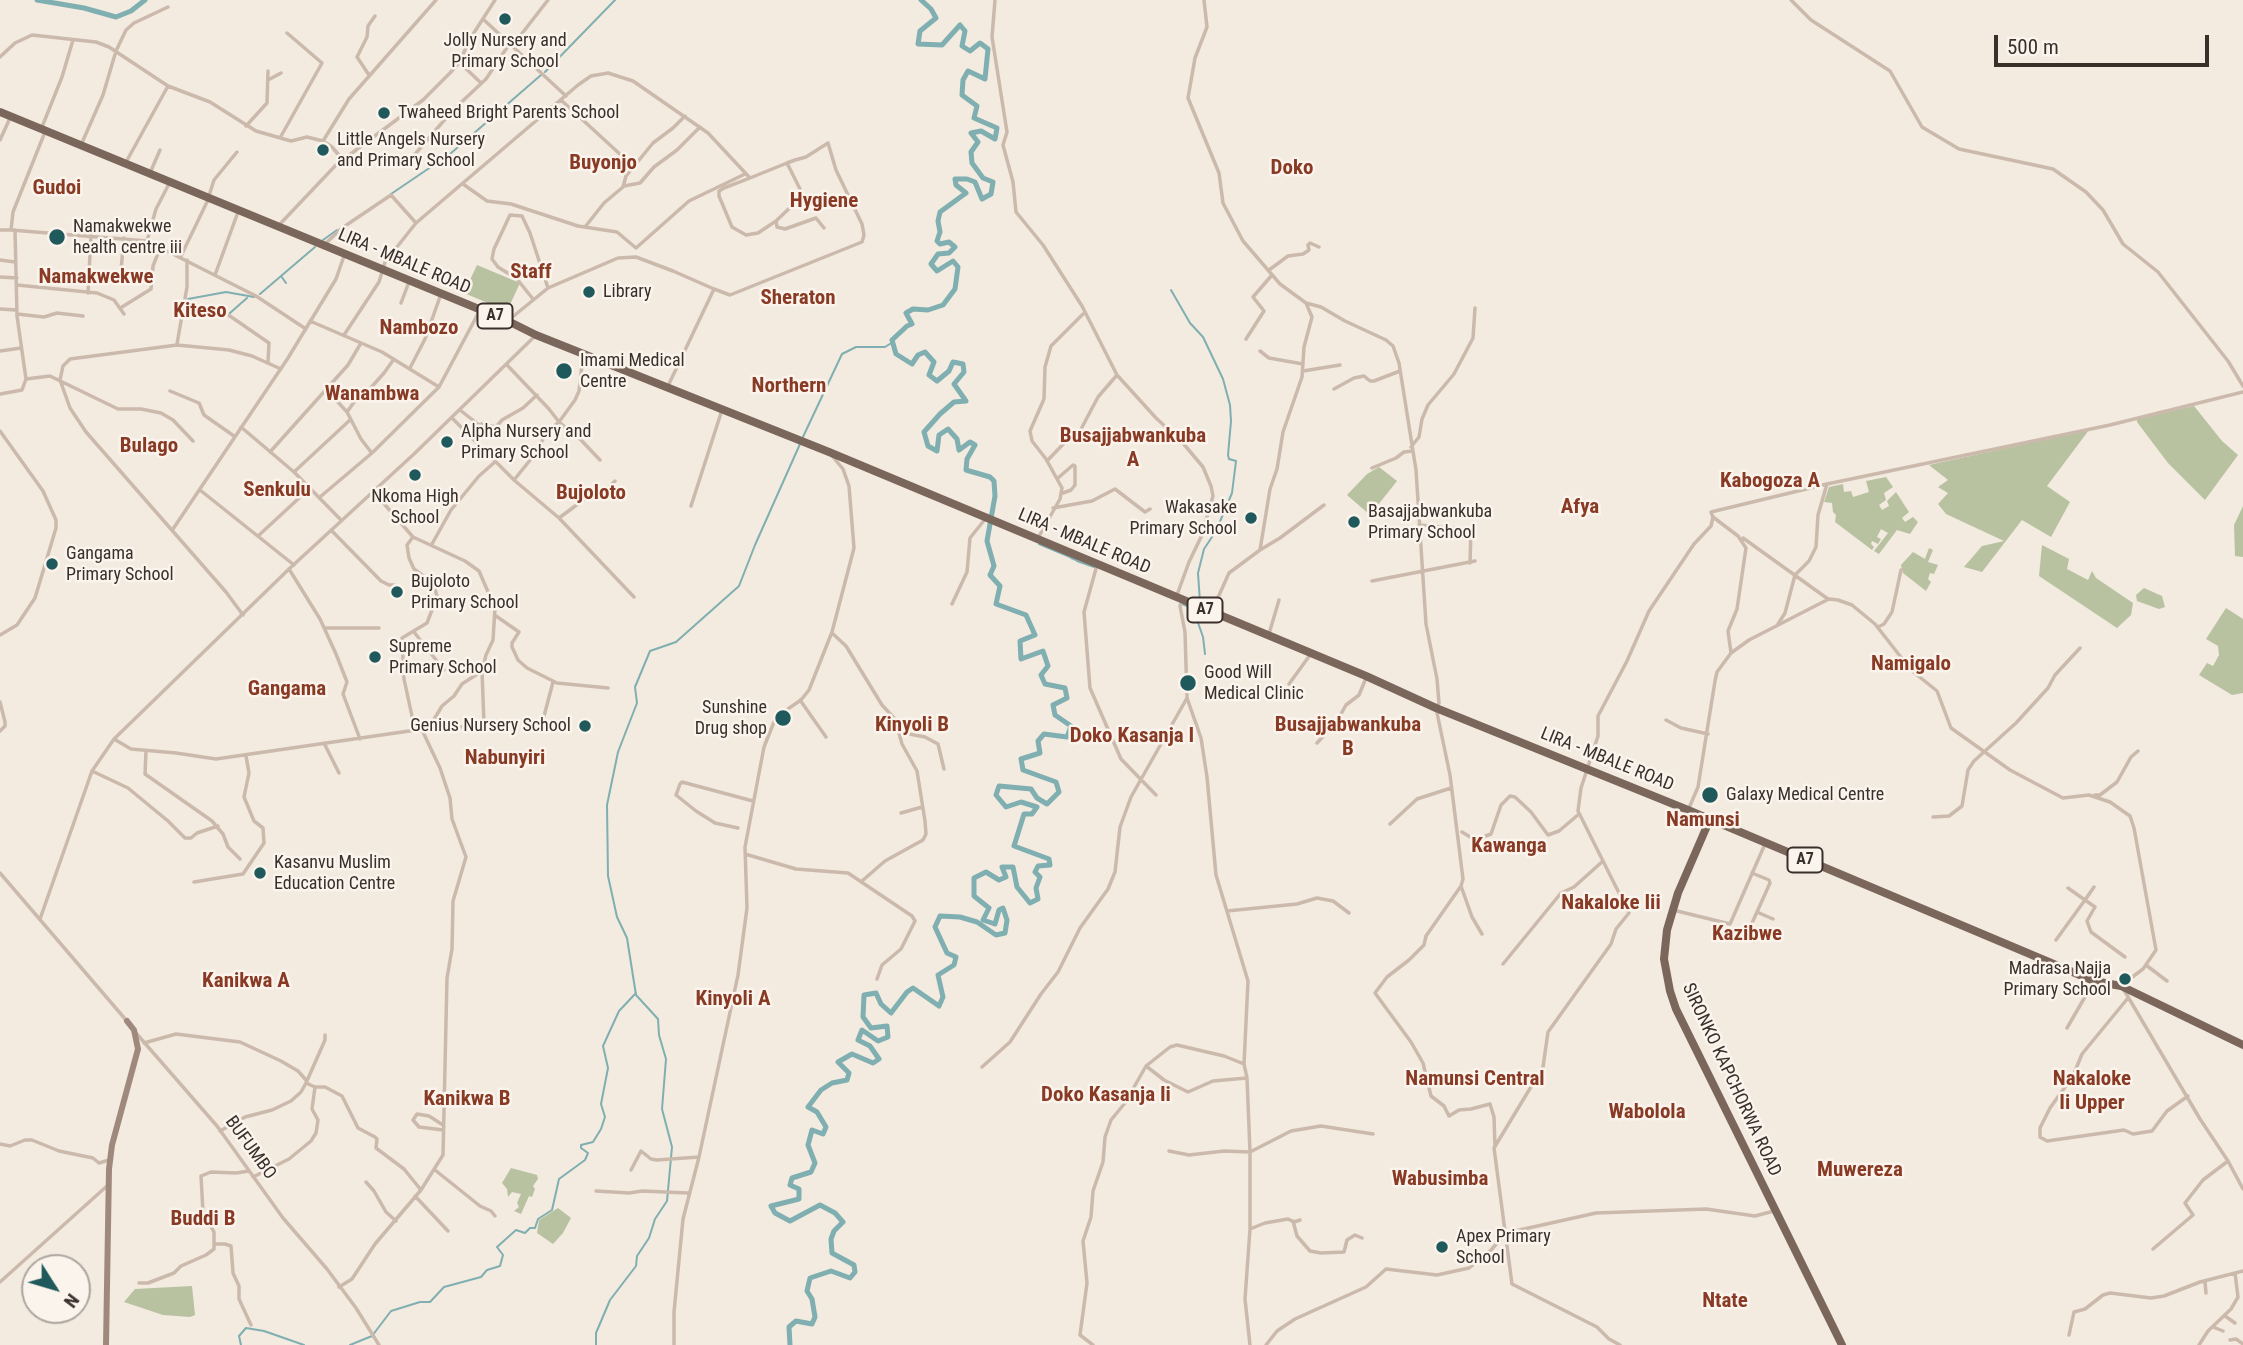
<!DOCTYPE html>
<style>
body{margin:0}
#map{position:relative;width:2243px;height:1345px;overflow:hidden;background:#f3eae0;font-family:"Roboto Condensed",sans-serif}
canvas{display:block}
.north{position:absolute;left:21px;top:1254px;width:70px;height:70px;box-sizing:border-box;background:#faf4ed;border:2px solid #ada59f;border-radius:50%;rotate:127deg;font-size:19px;font-weight:700;line-height:28px;text-align:center;color:#3a2f2b}
.north::after{content:'';display:block;margin:auto;width:24px;height:32px;background:#20595b;clip-path:polygon(50% 0,100% 100%,50% 72%,0 100%)}
.scale{position:absolute;left:1994px;top:35px;width:215px;height:32px;box-sizing:border-box;border:4px solid #3a2f2b;border-top:0;padding-left:9px;font-size:21px;line-height:24px;white-space:nowrap;color:#3a2f2b;-webkit-text-stroke:5px #faf4ed;paint-order:stroke}
</style>
<div id="map">
<canvas width="2243" height="1345"></canvas>
<div class="north">N</div>
<div class="scale">500 m</div>
</div>
<script>
const ctx = document.querySelector('canvas').getContext('2d');
ctx.lineJoin = 'round';
function paint(path, color) { ctx.fillStyle = color; ctx.fill(path, 'evenodd'); }
const toPath = rows => new Path2D(rows.map(r => 'M' + r).join(''));
function trace(path, color, width, dash) { ctx.strokeStyle = color; ctx.lineWidth = width; ctx.lineCap = dash ? 'butt' : 'round'; ctx.setLineDash(dash || []); ctx.stroke(path); }
function drawText(font, color, halo, rows, align = 'center') {
  ctx.font = font + ' "Roboto Condensed",sans-serif'; ctx.lineWidth = 5; ctx.setLineDash([]); ctx.textBaseline = 'middle'; ctx.strokeStyle = halo; ctx.fillStyle = color; for (const [text, x, y, turn = 0] of rows) {
    ctx.save(); ctx.translate(x, y); ctx.rotate((+turn || 0) * Math.PI / 180); ctx.textAlign = isNaN(turn) ? turn : align; if (halo) ctx.strokeText(text, 0, 0); ctx.fillText(text, 0, 0); ctx.restore();
  }
}
paint(toPath([
 [477,265,520,283,507,311,464,293],
 [2194,406,2222,441,2238,455,2205,500,2168,463,2137,422,2137,419],
 [2089,430,2047,486,2070,502,2051,537,2022,520,1982,572,1964,567,1982,546,2004,541,1946,514,1938,504,1948,493,1938,487,1948,480,1929,465],
 [1379,467,1397,481,1370,515,1347,495,1367,474],
 [1886,477,1893,487,1884,493,1886,500,1879,505,1882,510,1889,506,1887,501,1896,492,1909,512,1902,518,1905,522,1913,517,1918,522,1910,534,1897,530,1879,554,1874,551,1888,533,1881,529,1877,537,1881,539,1878,544,1872,541,1871,544,1874,547,1872,550,1835,522,1836,515,1833,512,1832,503,1824,502,1829,487,1843,484,1844,492,1851,491,1853,497,1869,492,1866,481],
 [2243,506,2243,557,2235,556,2234,525],
 [2042,545,2069,559,2067,569,2088,580,2092,571,2096,578,2133,603,2131,615,2117,628,2039,576],
 [1929,548,1933,550,1928,562,1938,565,1934,574,1930,573,1928,579,1931,582,1926,591,1903,573,1901,565,1913,552,1925,559],
 [2144,588,2162,596,2165,607,2159,609,2137,601,2136,595],
 [2226,608,2243,619,2243,693,2232,695,2199,675,2207,663,2213,666,2219,655,2218,646,2206,639],
 [511,1168,537,1175,538,1179,533,1186,535,1189,532,1197,529,1196,521,1214,514,1211,519,1207,517,1203,521,1194,512,1192,508,1197,507,1189,502,1183],
 [558,1208,571,1218,563,1233,553,1244,537,1233,539,1220],
 [192,1286,195,1315,190,1317,163,1315,124,1302,135,1289]
]), '#b8c2a0');
trace(toPath([
 [545,72,615,0],
 [391,194,450,154,541,75],
 [323,240,337,230],
 [281,276,286,283],
 [1171,290,1190,323,1203,337,1223,379,1230,405,1231,421,1228,455,1229,459,1236,461,1232,493,1216,531,1204,549,1198,573,1200,602],
 [260,294,315,247],
 [188,299,226,292,254,297],
 [230,313,247,298],
 [802,439,842,354,856,347,885,347,893,342],
 [1039,544,1070,557],
 [1071,558,1076,560],
 [1077,561,1094,567],
 [1182,604,1199,611],
 [1196,611,1196,617,1203,637,1205,654],
 [241,1345,239,1336,246,1328,264,1331,304,1345],
 [350,1345,372,1336,391,1311,420,1302,430,1302,444,1287,481,1277,487,1270,500,1266,503,1255,497,1247,516,1230,525,1233,530,1228,535,1228,538,1219,552,1210,559,1179,585,1160,588,1153,581,1148,581,1145,593,1142,601,1129,605,1117,601,1104,608,1068,603,1046,619,1011,636,993],
 [596,1345,596,1333,610,1300,636,1266,637,1256,649,1238,655,1219,667,1201,672,1147,662,1109,666,1059,659,1035,658,1019,636,995,627,938,617,917,608,876,607,805,618,752,637,703,635,687,650,651,676,642,739,586,755,545,800,444]
]), '#7fafb0', 2);
trace(toPath([
 [37,0,84,8,116,17,131,11,145,0],
 [790,1345,789,1327,796,1321,812,1324,815,1317,812,1299,807,1291,810,1278,831,1271,850,1278,855,1272,854,1265,832,1253,831,1239,834,1231,843,1222,835,1213,820,1205,790,1221,775,1213,771,1206,799,1199,799,1189,790,1185,792,1178,811,1172,815,1163,808,1145,812,1130,823,1134,826,1127,817,1112,808,1107,821,1090,832,1083,847,1080,849,1073,838,1062,852,1054,873,1063,879,1059,870,1046,858,1040,862,1030,878,1041,888,1037,887,1026,871,1028,863,1017,864,995,876,993,881,1004,891,1013,907,992,913,988,939,1006,943,997,938,975,954,965,956,957,947,953,935,927,940,916,960,917,977,922,996,935,1005,933,1007,920,1003,908,999,910,995,924,983,920,989,908,974,896,974,878,986,872,999,880,1006,877,1002,867,1013,867,1017,887,1030,903,1038,899,1036,888,1040,877,1035,872,1038,866,1050,865,1049,859,1014,846,1024,814,1032,814,1037,807,1021,802,1006,807,996,795,999,786,1031,789,1037,798,1047,804,1059,792,1056,782,1023,770,1021,759,1040,753,1038,741,1044,734,1067,737,1071,726,1055,715,1053,705,1067,698,1065,688,1045,684,1041,675,1048,666,1043,651,1021,659,1020,641,1035,635,1026,615,996,604,1000,586,990,575,994,566,987,541,995,496,994,481,990,477,966,470,967,459,975,445,970,442,959,450,957,439,948,429,939,435,937,451,928,446,924,432,940,414,954,402,966,401,954,384,964,372,963,364,953,362,949,371,937,381,929,375,934,362,925,352,918,355,912,364,896,354,892,340,907,326,912,324,906,313,913,309,928,310,943,305,955,289,958,267,953,261,937,271,931,264,938,254,949,253,955,247,949,242,940,244,937,241,940,232,938,221,940,212,966,193,956,185,955,179,967,179,975,182,982,199,991,194,993,182,983,178,972,163,971,152,978,142,971,133,981,131,995,139,997,128,974,118,977,106,962,95,963,80,968,71,985,79,988,49,980,43,970,51,962,46,965,31,960,25,942,45,918,44,920,31,936,18,931,9,921,0]
]), '#7fafb0', 5);
trace(toPath([
 [995,0,992,37,1007,132,1003,145,1013,182,1016,212,1043,245,1082,306,1117,375,1156,418,1182,442,1203,467,1211,486,1213,496,1202,535,1189,562,1177,595],
 [1204,0,1207,27,1195,58,1188,98,1219,173,1223,203,1243,241,1280,284,1306,303,1312,317,1304,347,1302,377,1283,432,1277,469,1270,489,1260,550,1229,573,1212,611],
 [1791,0,1811,20,1890,71,1922,127,1959,149,2053,169,2086,192,2103,210,2123,244,2158,272,2228,361,2243,386],
 [483,19,566,96],
 [513,45,548,0],
 [0,57,15,43,32,35,96,42,109,47,168,86,210,102,256,131,291,141,307,137,323,141,332,147,343,160],
 [459,62,480,82],
 [369,75,357,57,367,37,368,26,375,16],
 [268,80,281,73],
 [561,100,634,167],
 [246,126,267,103,268,71],
 [42,127,62,77,73,40],
 [280,138,322,63,287,33],
 [0,140,10,118],
 [323,141,349,99,436,0],
 [81,145,103,95,116,51,126,30,134,23,168,7],
 [125,164,168,86],
 [404,167,453,110,486,79,510,43],
 [150,173,160,150],
 [463,184,487,201,511,204,578,226,617,232,636,248,689,201,745,174],
 [624,186,640,183,654,167,677,150,700,127],
 [776,221,777,227,785,229,816,218,824,228],
 [280,224,336,165,423,100,450,73,461,60,468,42,495,0],
 [585,227,604,203,623,187,626,176,653,143,673,128,685,116],
 [0,230,11,230,13,212,45,132],
 [11,230,147,241,256,296,306,329],
 [147,241,156,209,170,182],
 [325,244,342,228,391,195,416,223],
 [181,256,207,202,214,180,237,152],
 [0,260,15,262],
 [121,270,124,238],
 [1269,270,1288,256,1303,254,1309,250,1308,245,1310,243,1319,247],
 [215,275,238,212],
 [0,277,17,278],
 [17,285,97,293,114,300,124,314],
 [714,289,730,295,862,242,864,235,862,224,836,170,828,143,806,157,795,160,787,163,750,178,724,188,719,191,719,196,732,227,746,235,758,233,776,221,798,200,800,189,787,163],
 [88,293,91,235],
 [533,299,517,279,498,267,492,259,494,249,510,215,522,216,530,233,548,288],
 [401,303,409,282],
 [1306,303,1321,307,1345,321,1386,340,1393,346,1399,363,1416,470,1426,624,1437,679,1439,703,1436,708,1450,775,1463,879,1461,886,1472,917,1482,934],
 [122,307,151,289,153,266,161,246],
 [0,309,16,310],
 [214,309,227,314,269,343,268,362],
 [17,314,44,317,57,313,83,316],
 [510,319,548,288,618,258,636,257,673,271,714,289,668,386],
 [310,321,382,352,439,387],
 [344,335,379,282,385,262,416,223,578,85,591,76,608,73,633,81,708,133,750,178],
 [1246,339,1264,311,1253,297,1272,275],
 [177,344,187,287,187,260],
 [0,351,21,348],
 [1260,351,1269,358,1303,364],
 [507,365,549,409,559,422,581,440,600,460],
 [410,368,425,339,441,294],
 [1303,371,1340,365],
 [26,379,50,376,118,409,141,409,161,413,173,420,193,441],
 [326,389,347,412,361,439,371,452],
 [1334,389,1354,378,1364,376,1370,381,1374,381,1400,371],
 [170,391,199,403,204,415,234,436],
 [0,394,22,390,26,379,17,316,15,230],
 [460,410,479,425,482,424,497,435],
 [347,412,357,398,368,391,384,373,394,359],
 [452,418,514,480,559,518,634,597],
 [241,427,294,472,341,520],
 [487,428,491,426,496,427,502,420,523,408,537,395],
 [0,431,43,491,56,520,56,528,35,598,17,625,0,635],
 [1411,447,1419,437,1422,419,1428,405,1454,374,1473,338,1475,308],
 [270,452,348,365,361,343],
 [1047,461,1069,438,1080,431,1098,397,1117,375],
 [1372,468,1396,458,1404,452,1412,451],
 [294,472,350,420],
 [1058,478,1073,465,1075,466,1075,485,1071,490,1063,493],
 [514,480,535,454,547,432,559,422,575,400,579,391,583,356],
 [200,490,294,565],
 [373,491,413,537,465,561,479,571,495,608,493,640,486,655,482,671,484,724,428,731],
 [320,497,372,453,439,387,480,310],
 [691,506,722,410],
 [1053,508,1092,501,1115,489,1145,512,1150,509],
 [1713,517,1738,536,1746,548,1737,609,1728,631,1731,653],
 [559,518,586,498,607,489,615,481],
 [1419,525,1471,530,1470,563],
 [173,529,288,358,336,279,344,256],
 [331,530,381,581,389,585,394,585],
 [258,536,310,488],
 [413,537,407,545,409,558,414,569,434,584,437,597,427,623,402,638,404,679,415,730],
 [1038,538,1060,499,1062,488,1046,459,1032,441,1030,431,1044,399,1045,367,1051,346,1083,314],
 [1743,538,1828,599],
 [432,544,451,510,479,476,496,461],
 [1260,550,1280,538,1324,505],
 [1097,565,1084,612,1090,688,1121,759,1156,795],
 [289,569,320,619,336,654,347,682,343,694,360,739],
 [1372,581,1475,561],
 [1182,600,1180,606,1185,632,1187,698,1201,738,1207,777,1216,875,1248,981,1244,1064,1247,1078,1250,1152,1250,1229,1245,1299,1250,1345],
 [952,604,967,572,970,538,986,518],
 [243,615,226,592,86,432,70,408,60,380,63,366,70,359,177,345,229,350,252,356,281,369],
 [496,616,519,632,512,643,512,647,518,660,527,668,557,683,608,688],
 [1778,624,1785,613,1795,575,1809,561,1816,547,1818,515,1827,484],
 [1878,627,1884,624,1892,612,1901,570],
 [324,628,379,628],
 [414,632,444,670],
 [832,633,846,646,882,705,895,719,902,744,917,771,925,821,926,834,923,840,885,861,862,881],
 [1269,634,1279,600],
 [1289,684,1310,655],
 [800,700,826,737],
 [0,702,5,722,5,726,0,731],
 [1666,720,1681,728,1708,734],
 [533,723,543,720,553,682],
 [899,732,925,737,938,744,944,769],
 [114,739,131,749,176,753,216,759,416,730,427,731,442,706,454,696,462,684,482,671],
 [324,743,339,773],
 [1317,743,1337,721,1346,705,1359,695,1366,678],
 [146,751,145,774,212,821,223,834,228,847,240,859],
 [92,771,128,788,168,821,185,838,191,838,197,833,218,826],
 [2095,795,2100,795,2117,782,2131,757,2138,751],
 [1689,808,1698,787,1715,681,1717,672,1731,653,1749,640,1819,604,1829,599,1838,600,1852,605,1875,624,1911,670,1937,691,1951,728,2010,770,2063,798,2089,795,2110,802,2130,816,2134,828,2156,950,2143,969,2123,984],
 [901,813,922,807],
 [1933,817,1949,816,1962,806,1968,770,1974,761,2016,723,2048,688,2055,675,2080,648],
 [1390,824,1417,799,1451,788],
 [738,828,715,823,696,811,676,795,680,784,682,782,753,801],
 [1462,832,1475,840,1491,834,1501,805,1510,796,1515,797,1531,812,1548,835,1559,831,1579,814],
 [745,854,796,869,848,873,912,916,915,921,901,949,882,965,877,979],
 [0,873,126,1020],
 [1752,873,1769,880,1770,883,1748,932,1755,937,1754,941],
 [194,882,243,874,264,843,263,828,254,821,244,797,249,773,246,756],
 [1461,886,1426,936,1424,945,1409,960,1387,977,1375,993,1411,1042,1423,1063,1431,1096,1444,1106,1449,1116,1459,1110,1471,1109,1490,1104,1494,1117,1495,1147],
 [2068,888,2085,900,2094,887],
 [1673,910,1730,924,1765,844],
 [1227,911,1297,904,1317,898,1333,901,1349,913],
 [1757,912,1773,919],
 [40,919,92,771,114,739,289,569,414,454,534,337],
 [2056,940,2085,900,2095,907,2087,921,2091,932,2125,957],
 [1503,964,1561,893,1574,887,1603,861],
 [2146,965,2167,981],
 [2124,990,2200,1119,2228,1161,2243,1189],
 [2128,998,2082,1054,2073,1076,2050,1108,2040,1128,2040,1137,2047,1141,2124,1130,2133,1134,2152,1131,2167,1111,2188,1096],
 [2067,1028,2093,983],
 [136,1033,217,1126,283,1218,327,1269,356,1308,379,1345],
 [144,1043,176,1034,240,1042,281,1061,298,1071,306,1080],
 [1146,1066,1170,1047,1177,1045,1224,1056,1244,1064],
 [982,1067,1010,1042,1041,994,1058,972,1080,928,1108,889,1115,872,1120,827,1131,797,1187,698],
 [315,1087,325,1087,342,1096,358,1128,375,1137,377,1139,376,1148,404,1169,421,1190],
 [443,1130,419,1127,413,1120,417,1114,429,1116,443,1125],
 [220,1131,245,1117,272,1110,291,1101,301,1092,306,1083],
 [0,1144,10,1146,25,1140,32,1140,59,1151,93,1158,99,1163,109,1160],
 [1169,1151,1189,1155,1224,1151,1250,1152,1291,1131,1321,1126,1373,1134],
 [435,1170,480,1206,491,1211,495,1216],
 [631,1170,641,1151,651,1159,657,1160,699,1157],
 [253,1177,289,1159,311,1141,316,1133,318,1120,312,1109,315,1087,306,1083,325,1040,325,1035],
 [366,1182,374,1191,386,1212,396,1221],
 [596,1191,629,1193,642,1191,688,1193],
 [415,1196,448,1231],
 [1293,1221,1297,1236,1310,1251,1321,1253,1344,1252,1347,1240,1355,1235,1362,1238],
 [1250,1229,1265,1223,1288,1219,1294,1222,1300,1220],
 [215,1244,225,1244,231,1246,233,1273,239,1286,239,1299,251,1325],
 [2153,1249,2193,1215,2185,1203,2203,1180,2228,1161],
 [0,1282,107,1186],
 [2205,1282,2206,1293],
 [139,1283,148,1283,174,1273,181,1266,206,1255,214,1249,214,1232,203,1212,201,1176,211,1172,236,1173,249,1171],
 [339,1287,352,1279,375,1244,421,1190,443,1155,447,978,452,949,453,901,466,857,452,819,450,798,440,768,423,732],
 [2225,1316,2235,1323],
 [2213,1327,2223,1331],
 [2069,1335,2074,1312,2085,1309,2103,1295,2110,1293,2151,1298,2164,1296,2200,1282,2243,1271],
 [2230,1340,2236,1339,2243,1344],
 [674,1345,674,1312,683,1219,699,1157,738,975,747,908,745,847,764,747,776,717,801,700,809,690,832,632,854,548,849,486,843,469,833,457],
 [1093,1345,1080,1335,1087,1283,1083,1241,1091,1217,1093,1191,1103,1162,1105,1137,1111,1120,1125,1103,1146,1066,1164,1080,1188,1092,1213,1081,1247,1078],
 [1266,1345,1277,1331,1295,1319,1366,1287,1386,1269,1437,1275,1469,1268,1491,1250,1506,1233,1596,1213,1706,1209,1755,1216,1774,1211],
 [1620,1345,1609,1339,1597,1327,1512,1284,1494,1148,1543,1067,1548,1032,1611,944,1616,929,1629,913,1578,811,1581,788,1598,736,1598,716,1627,661,1649,611,1694,544,1711,526,1713,517,1711,512,1827,484,2110,425,2243,392],
 [2199,1345,2208,1331,2231,1309,2238,1297,2235,1273]
]), '#cbbaac', 3.5);
trace(toPath([
 [106,1345,109,1169,112,1145,138,1049,134,1030,127,1021]
]), '#9f897d', 6);
trace(toPath([
 [0,112,508,321,536,335,829,452,1366,676,1436,708,1688,810,2094,981,2121,986,2243,1045],
 [1710,819,1678,893,1667,930,1664,959,1670,991,1676,1009,1842,1345]
]), '#7b665c', 8);
for (const [x, y, r, color] of [
 [505,19,7,"#20595b"],
 [384,113,7,"#20595b"],
 [323,150,7,"#20595b"],
 [57,237,9,"#20595b"],
 [589,292,7,"#20595b"],
 [564,371,9,"#20595b"],
 [447,442,7,"#20595b"],
 [415,475,7,"#20595b"],
 [1251,518,7,"#20595b"],
 [1354,522,7,"#20595b"],
 [52,564,7,"#20595b"],
 [397,592,7,"#20595b"],
 [375,657,7,"#20595b"],
 [1188,683,9,"#20595b"],
 [783,718,9,"#20595b"],
 [585,726,7,"#20595b"],
 [1710,795,9,"#20595b"],
 [260,873,7,"#20595b"],
 [2125,979,7,"#20595b"],
 [1442,1247,7,"#20595b"]
]) { const dot = new Path2D(); dot.arc(x, y, r, 0, 2 * Math.PI); ctx.fillStyle = color; ctx.fill(dot); trace(dot, '#faf4ed', 2.5); }
for (const [x, y, w] of [
 [495,316,35],
 [1205,610,35],
 [1805,860,35]
]) { const box = new Path2D(); box.roundRect(x - w / 2, y - 12.5, w, 25, 5); ctx.fillStyle = '#faf4ed'; ctx.fill(box); trace(box, '#3a2f2b', 2); }
drawText('bold 16px', '#3a2f2b', null, [
 ["A7",495,316],
 ["A7",1205,610],
 ["A7",1805,860]
]);
drawText('18px', '#3a2f2b', '#faf4ed', [
 ["Jolly Nursery and",505,41,"center"],
 ["Primary School",505,62,"center"],
 ["Twaheed Bright Parents School",398,113],
 ["Little Angels Nursery",337,140],
 ["and Primary School",337,161],
 ["Namakwekwe",73,227],
 ["health centre iii",73,248],
 ["Library",603,292],
 ["Imami Medical",580,361],
 ["Centre",580,382],
 ["Alpha Nursery and",461,432],
 ["Primary School",461,453],
 ["Nkoma High",415,497,"center"],
 ["School",415,518,"center"],
 ["Wakasake",1237,508,"right"],
 ["Primary School",1237,529,"right"],
 ["Basajjabwankuba",1368,512],
 ["Primary School",1368,533],
 ["Gangama",66,554],
 ["Primary School",66,575],
 ["Bujoloto",411,582],
 ["Primary School",411,603],
 ["Supreme",389,647],
 ["Primary School",389,668],
 ["Good Will",1204,673],
 ["Medical Clinic",1204,694],
 ["Sunshine",767,708,"right"],
 ["Drug shop",767,729,"right"],
 ["Genius Nursery School",571,726,"right"],
 ["Galaxy Medical Centre",1726,795],
 ["Kasanvu Muslim",274,863],
 ["Education Centre",274,884],
 ["Madrasa Najja",2111,969,"right"],
 ["Primary School",2111,990,"right"],
 ["Apex Primary",1456,1237],
 ["School",1456,1258]
], 'left');
drawText('18px', '#3a2f2b', '#faf4ed', [
 ["LIRA - MBALE ROAD",404,262,23],
 ["LIRA - MBALE ROAD",1084,542,23],
 ["LIRA - MBALE ROAD",1607,760,22],
 ["SIRONKO KAPCHORWA ROAD",1731,1080,65],
 ["BUFUMBO",250,1148,54]
]);
drawText('bold 21px', '#883a24', '#faf4ed', [
 ["Buyonjo",603,164],
 ["Doko",1292,169],
 ["Gudoi",57,189],
 ["Hygiene",824,202],
 ["Staff",531,273],
 ["Namakwekwe",96,278],
 ["Sheraton",798,299],
 ["Kiteso",200,312],
 ["Nambozo",419,329],
 ["Northern",789,387],
 ["Wanambwa",372,395],
 ["Busajjabwankuba",1133,437],
 ["A",1133,461],
 ["Bulago",149,447],
 ["Kabogoza A",1770,482],
 ["Senkulu",277,491],
 ["Bujoloto",591,494],
 ["Afya",1580,508],
 ["Namigalo",1911,665],
 ["Gangama",287,690],
 ["Kinyoli B",912,726],
 ["Busajjabwankuba",1348,726],
 ["B",1348,750],
 ["Doko Kasanja I",1132,737],
 ["Nabunyiri",505,759],
 ["Namunsi",1703,821],
 ["Kawanga",1509,847],
 ["Nakaloke Iii",1611,904],
 ["Kazibwe",1747,935],
 ["Kanikwa A",246,982],
 ["Kinyoli A",733,1000],
 ["Namunsi Central",1475,1080],
 ["Nakaloke",2092,1080],
 ["Ii Upper",2092,1104],
 ["Doko Kasanja Ii",1106,1096],
 ["Kanikwa B",467,1100],
 ["Wabolola",1647,1113],
 ["Muwereza",1860,1171],
 ["Wabusimba",1440,1180],
 ["Buddi B",203,1220],
 ["Ntate",1725,1302]
]);
</script>
